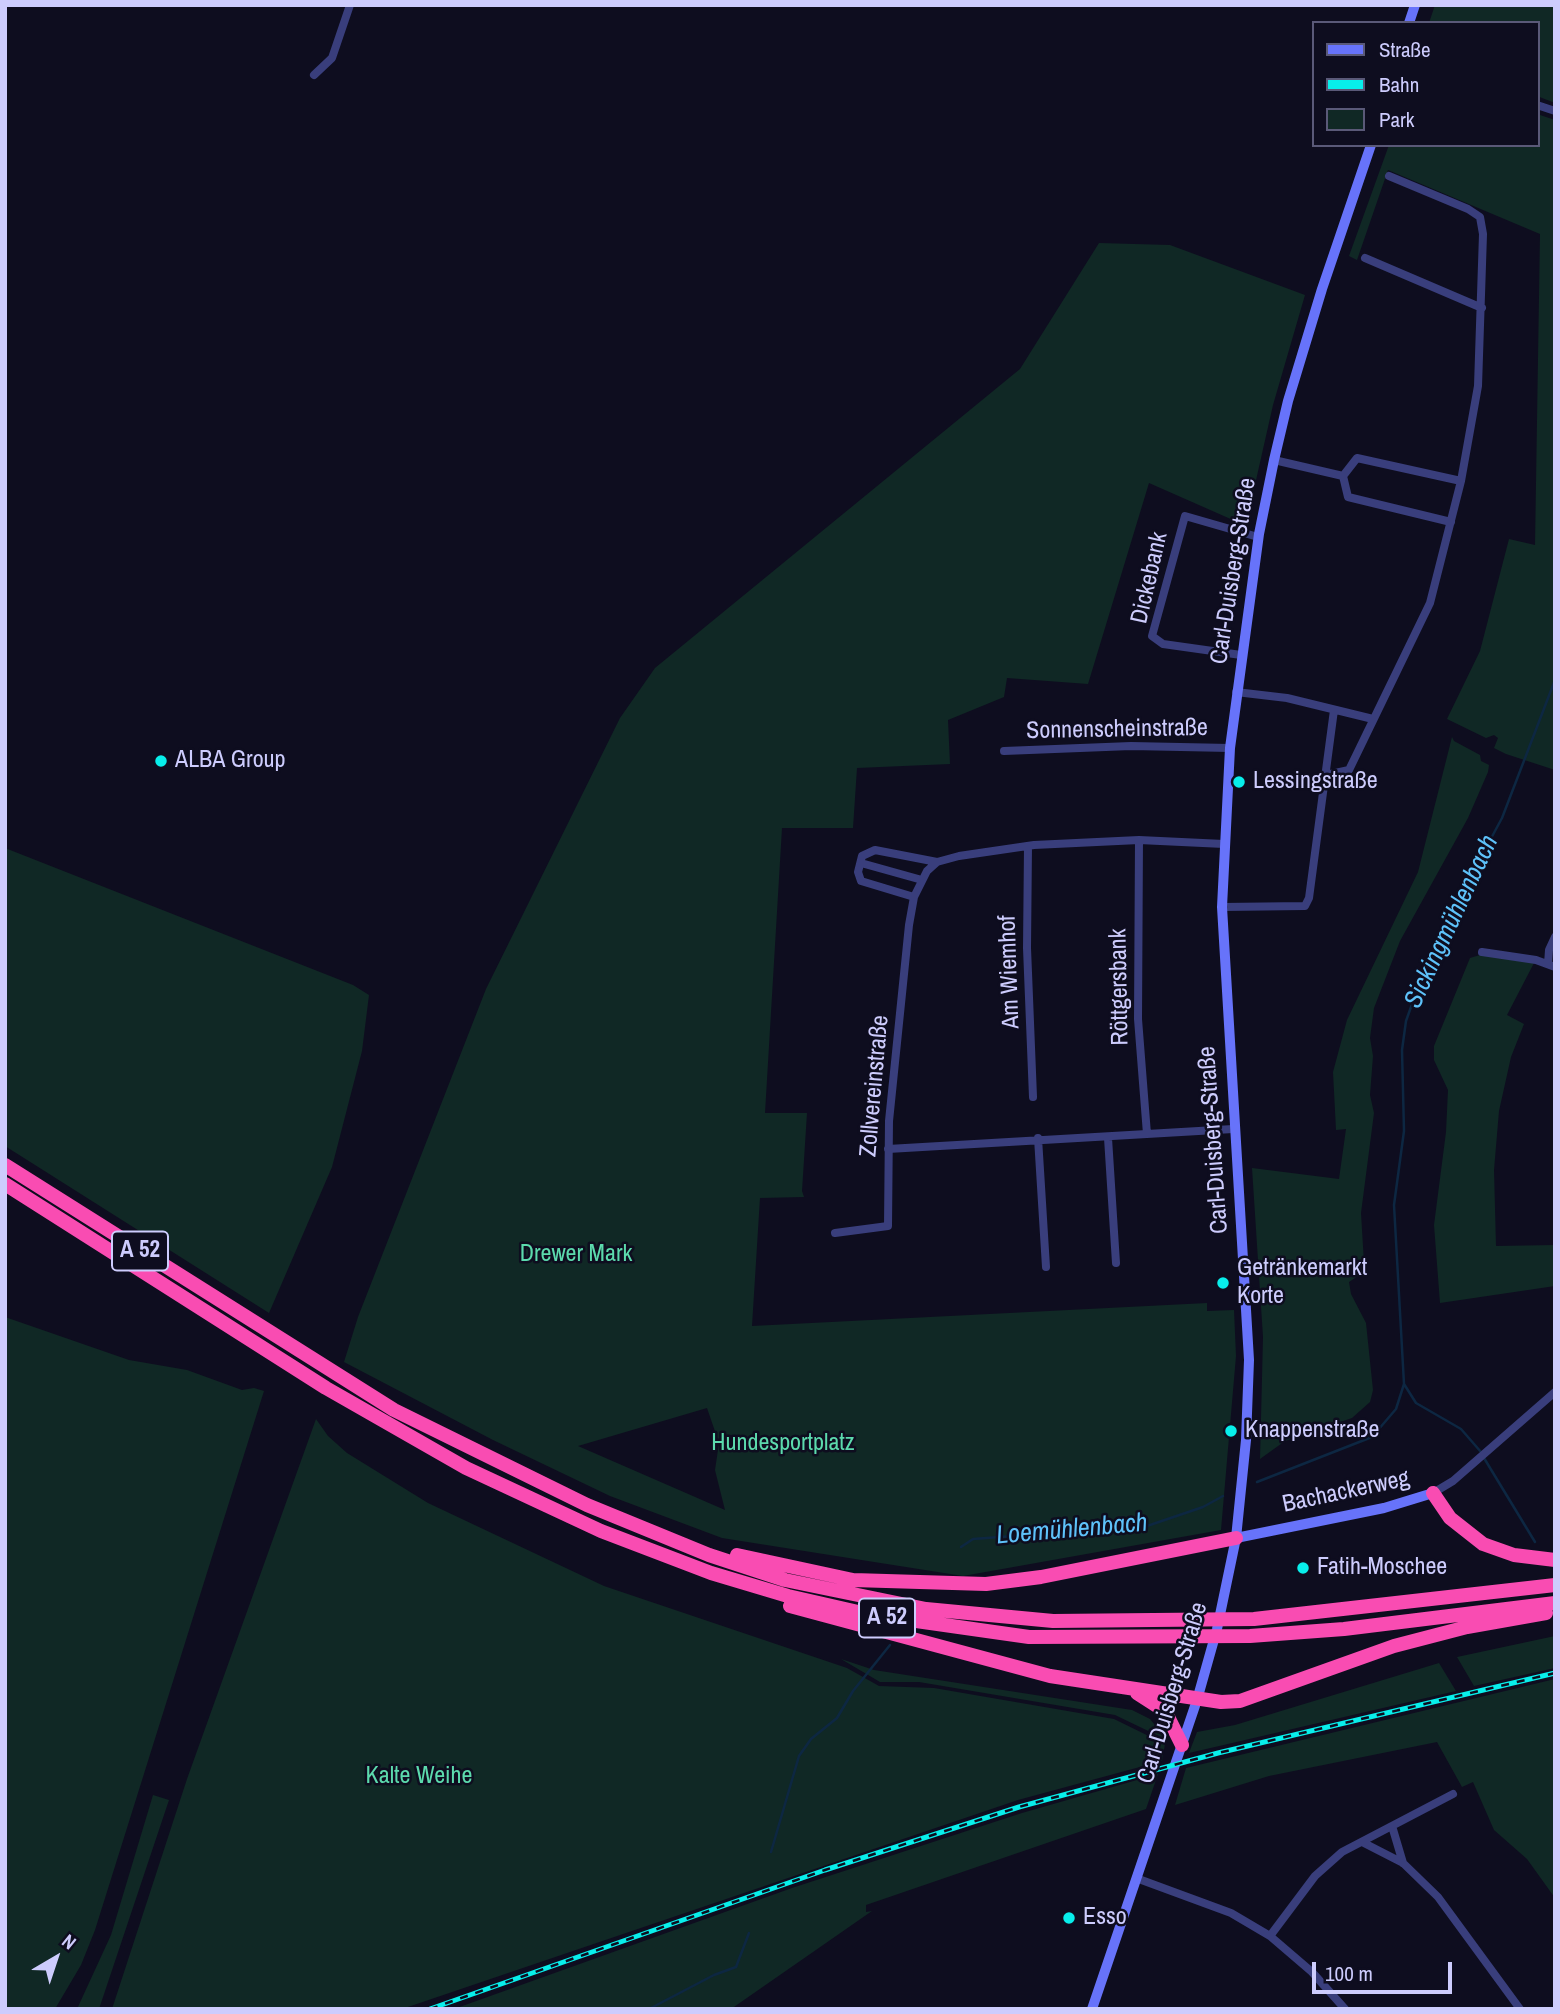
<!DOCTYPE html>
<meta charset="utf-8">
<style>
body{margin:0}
#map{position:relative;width:1560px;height:2014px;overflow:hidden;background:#0e0d1f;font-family:"Archivo Narrow",sans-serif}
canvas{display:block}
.frame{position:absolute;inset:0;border:7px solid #cdccfd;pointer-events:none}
.legend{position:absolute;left:1312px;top:21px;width:228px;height:126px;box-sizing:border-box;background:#0e0d1f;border:2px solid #5a5978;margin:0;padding:9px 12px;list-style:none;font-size:21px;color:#cdccfd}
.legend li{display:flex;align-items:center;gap:14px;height:35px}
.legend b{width:35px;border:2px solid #5a5978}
.north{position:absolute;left:21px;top:1923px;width:70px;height:70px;-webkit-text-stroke:5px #0e0d1f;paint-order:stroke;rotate:39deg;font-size:19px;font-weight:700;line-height:28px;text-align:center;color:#cdccfd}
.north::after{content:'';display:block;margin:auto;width:24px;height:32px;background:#cdccfd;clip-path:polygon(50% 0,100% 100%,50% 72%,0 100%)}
.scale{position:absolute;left:1312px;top:1962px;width:140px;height:32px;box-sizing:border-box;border:4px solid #cdccfd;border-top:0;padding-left:9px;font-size:21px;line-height:24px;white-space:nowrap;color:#cdccfd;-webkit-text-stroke:5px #0e0d1f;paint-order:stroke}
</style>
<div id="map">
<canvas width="1560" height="2014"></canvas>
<div class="frame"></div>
<ul class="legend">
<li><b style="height:9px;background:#6773fa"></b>Straße</li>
<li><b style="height:9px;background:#08eeeb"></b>Bahn</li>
<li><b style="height:19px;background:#102825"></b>Park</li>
</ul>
<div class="north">N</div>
<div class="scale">100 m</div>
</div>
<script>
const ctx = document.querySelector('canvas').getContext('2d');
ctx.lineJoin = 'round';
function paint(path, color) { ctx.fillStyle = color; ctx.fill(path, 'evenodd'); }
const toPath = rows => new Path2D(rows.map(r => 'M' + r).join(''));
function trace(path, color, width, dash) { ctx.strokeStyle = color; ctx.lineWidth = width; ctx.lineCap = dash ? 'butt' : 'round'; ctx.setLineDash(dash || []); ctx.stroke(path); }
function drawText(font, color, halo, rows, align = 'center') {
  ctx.font = font + ' "Archivo Narrow",sans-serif'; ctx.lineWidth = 5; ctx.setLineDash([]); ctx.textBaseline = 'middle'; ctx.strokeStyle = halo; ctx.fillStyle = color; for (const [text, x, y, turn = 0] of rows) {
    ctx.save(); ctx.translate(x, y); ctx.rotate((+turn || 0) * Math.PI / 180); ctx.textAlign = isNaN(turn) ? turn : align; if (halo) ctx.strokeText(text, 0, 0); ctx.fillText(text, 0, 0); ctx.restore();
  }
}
paint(toPath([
 [1435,5,1555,5,1555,103,1537,96,1537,23,1429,23],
 [1537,114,1555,120,1555,770,1506,754,1494,748,1498,738,1494,735,1486,738,1447,719,1480,651,1509,539,1535,545,1540,234,1388,170,1357,260,1349,256,1389,145,1537,145],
 [1099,243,1170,245,1305,295,1273,405,1247,520,1242,524,1149,483,1088,684,1007,678,1004,697,948,720,950,764,857,768,853,828,782,828,765,1113,807,1113,802,1191,804,1197,760,1198,752,1326,1207,1303,1207,1311,1234,1310,1236,1356,1221,1530,963,1576,722,1538,610,1496,493,1440,344,1362,358,1317,486,989,620,718,655,668,1020,369],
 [707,1408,719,1443,715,1470,725,1510,578,1446],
 [1452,737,1454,741,1480,755,1481,761,1489,765,1488,772,1468,818,1400,941,1374,1008,1370,1038,1373,1056,1370,1095,1374,1113,1361,1213,1364,1263,1358,1276,1349,1282,1351,1294,1366,1323,1373,1390,1370,1402,1352,1418,1285,1441,1260,1459,1263,1337,1252,1168,1339,1179,1346,1129,1336,1130,1333,1072,1347,1020,1418,872],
 [5,848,353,985,369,995,362,1051,332,1167,269,1313,5,1146],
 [1480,955,1534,963,1507,1015,1524,1024,1511,1057,1499,1111,1494,1170,1496,1246,1555,1245,1555,1286,1440,1303,1434,1225,1446,1132,1448,1090,1434,1060,1434,1046,1470,958],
 [5,1317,129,1360,187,1370,242,1390,254,1388,264,1391,95,1930,81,1965,55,2009,5,2009],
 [316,1419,328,1436,347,1453,428,1503,604,1586,847,1668,879,1686,934,1688,1114,1719,1165,1744,1162,1761,1018,1800,402,2009,112,2009,187,1779],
 [1555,1636,1555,1668,1474,1686,1457,1657],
 [841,1659,874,1670,1132,1710,1150,1719,1167,1740,1115,1715,919,1682,880,1682],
 [1439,1663,1456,1691,1189,1753,1197,1732,1235,1725],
 [1555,1679,1555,1898,1527,1859,1494,1830,1473,1782,1462,1787,1437,1742,1269,1776,1175,1805,1186,1768],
 [1158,1774,1146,1809,866,1905,866,1912,872,1911,731,2009,454,2009,792,1888,1022,1813],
 [153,1795,169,1800,99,2009,77,2009,111,1935]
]), '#102825');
trace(toPath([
 [1404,1384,1416,1403,1461,1429,1481,1452],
 [1484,1458,1535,1542],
 [1257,1482,1372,1437,1396,1409,1404,1384,1394,1205,1404,1131,1402,1050,1406,1021,1422,976,1461,894,1502,818,1555,680],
 [961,1547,973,1539,1147,1526,1203,1507,1223,1496],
 [771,1852,799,1756,811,1739,837,1718,853,1691,890,1645],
 [649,2009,714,1975,736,1967,749,1933]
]), '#0d2742', 2.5);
trace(toPath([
 [314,75,332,58,350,5],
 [1537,105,1555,111],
 [1365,258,1482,308],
 [1274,460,1343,476],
 [1451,522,1348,497,1343,476,1357,458,1461,481],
 [1241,655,1163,644,1152,636,1185,516,1258,537],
 [1236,692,1287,698,1373,719],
 [1004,751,1131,746,1230,748],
 [1326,775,1349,770,1430,603,1461,481,1478,386,1483,234,1480,217,1468,209,1389,176],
 [1139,840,1138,1019,1147,1134],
 [1028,846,1027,948,1033,1097],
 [861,863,922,880],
 [914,897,861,881,858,872,862,856,875,850,937,862],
 [1222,907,1305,906,1309,898,1334,710],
 [1482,952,1536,960,1555,967],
 [1548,964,1549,950,1555,937],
 [1038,1138,1046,1267],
 [1108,1138,1116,1263],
 [888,1149,1233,1129],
 [835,1233,888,1226,889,1121,909,925,914,897,927,871,937,862,959,856,1034,845,1139,840,1224,844],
 [1433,1493,1453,1481,1555,1392],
 [1392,1826,1403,1863],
 [1362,1842,1403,1863,1438,1897,1520,2009],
 [1136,1878,1231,1913,1270,1936,1312,1972,1345,2009],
 [1270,1936,1315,1876,1342,1852,1453,1794]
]), '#393e7c', 8);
trace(toPath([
 [1409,23,1415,5],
 [1236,1538,1384,1508,1433,1493],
 [1092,2009,1197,1700,1217,1629,1236,1538,1246,1440,1249,1360,1222,907,1230,748,1259,534,1274,460,1288,401,1322,289,1371,145]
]), '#6773fa', 10);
trace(toPath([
 [5,1165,394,1410,587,1505,709,1555,785,1580,926,1609,1053,1621,1254,1619,1555,1585],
 [5,1184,326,1388,466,1468,601,1531,711,1573,788,1596,867,1614,1029,1637,1250,1636,1344,1629,1555,1603],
 [1433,1493,1450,1518,1483,1544,1514,1555,1555,1560],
 [737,1555,853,1580,986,1584,1041,1577,1236,1538],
 [790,1606,1050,1676,1221,1702,1240,1701,1394,1646,1467,1627,1546,1613],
 [1137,1693,1165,1711,1182,1745]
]), '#f94cb2', 14);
const rail = toPath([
 [430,2009,825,1870,1019,1807,1218,1753,1555,1673]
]);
trace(rail, '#08eeeb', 5);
trace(rail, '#0e0d1f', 2.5, [8]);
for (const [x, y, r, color] of [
 [161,761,7,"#08eeeb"],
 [1239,782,7,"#08eeeb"],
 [1223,1283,7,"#08eeeb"],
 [1231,1431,7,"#08eeeb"],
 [1303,1568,7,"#08eeeb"],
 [1069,1918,7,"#08eeeb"]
]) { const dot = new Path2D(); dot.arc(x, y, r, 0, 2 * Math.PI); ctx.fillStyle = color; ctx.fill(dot); trace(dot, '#0e0d1f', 2.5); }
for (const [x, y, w] of [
 [140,1251,56],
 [887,1618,56]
]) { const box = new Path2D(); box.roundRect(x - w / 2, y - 19.5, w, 39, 5); ctx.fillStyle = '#0e0d1f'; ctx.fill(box); trace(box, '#cdccfd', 2); }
drawText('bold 23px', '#cdccfd', null, [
 ["A 52",140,1251],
 ["A 52",887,1618]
]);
drawText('24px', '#cdccfd', '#0e0d1f', [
 ["Carl-Duisberg-Straße",1234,571,-81],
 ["Dickebank",1150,578,-77],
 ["Sonnenscheinstraße",1117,730,-1],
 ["Am Wiemhof",1010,972,-92],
 ["Röttgersbank",1120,987,-91],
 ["Zollvereinstraße",875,1086,-85],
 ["Carl-Duisberg-Straße",1214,1140,-94],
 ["Bachackerweg",1346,1492,-12],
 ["Carl-Duisberg-Straße",1173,1693,-73]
]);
drawText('24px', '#cdccfd', '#0e0d1f', [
 ["ALBA Group",175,761],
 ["Lessingstraße",1253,782],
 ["Getränkemarkt",1237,1269],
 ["Korte",1237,1297],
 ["Knappenstraße",1245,1431],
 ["Fatih-Moschee",1317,1568],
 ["Esso",1083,1918]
], 'left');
drawText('24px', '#5cdaad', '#0e0d1f', [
 ["Drewer Mark",576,1255],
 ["Hundesportplatz",783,1444],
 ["Kalte Weihe",419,1777]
]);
drawText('italic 26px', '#5ec2fa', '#0e0d1f', [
 ["Sickingmühlenbach",1452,922,-65],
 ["Loemühlenbach",1072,1530,-5]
]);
</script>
